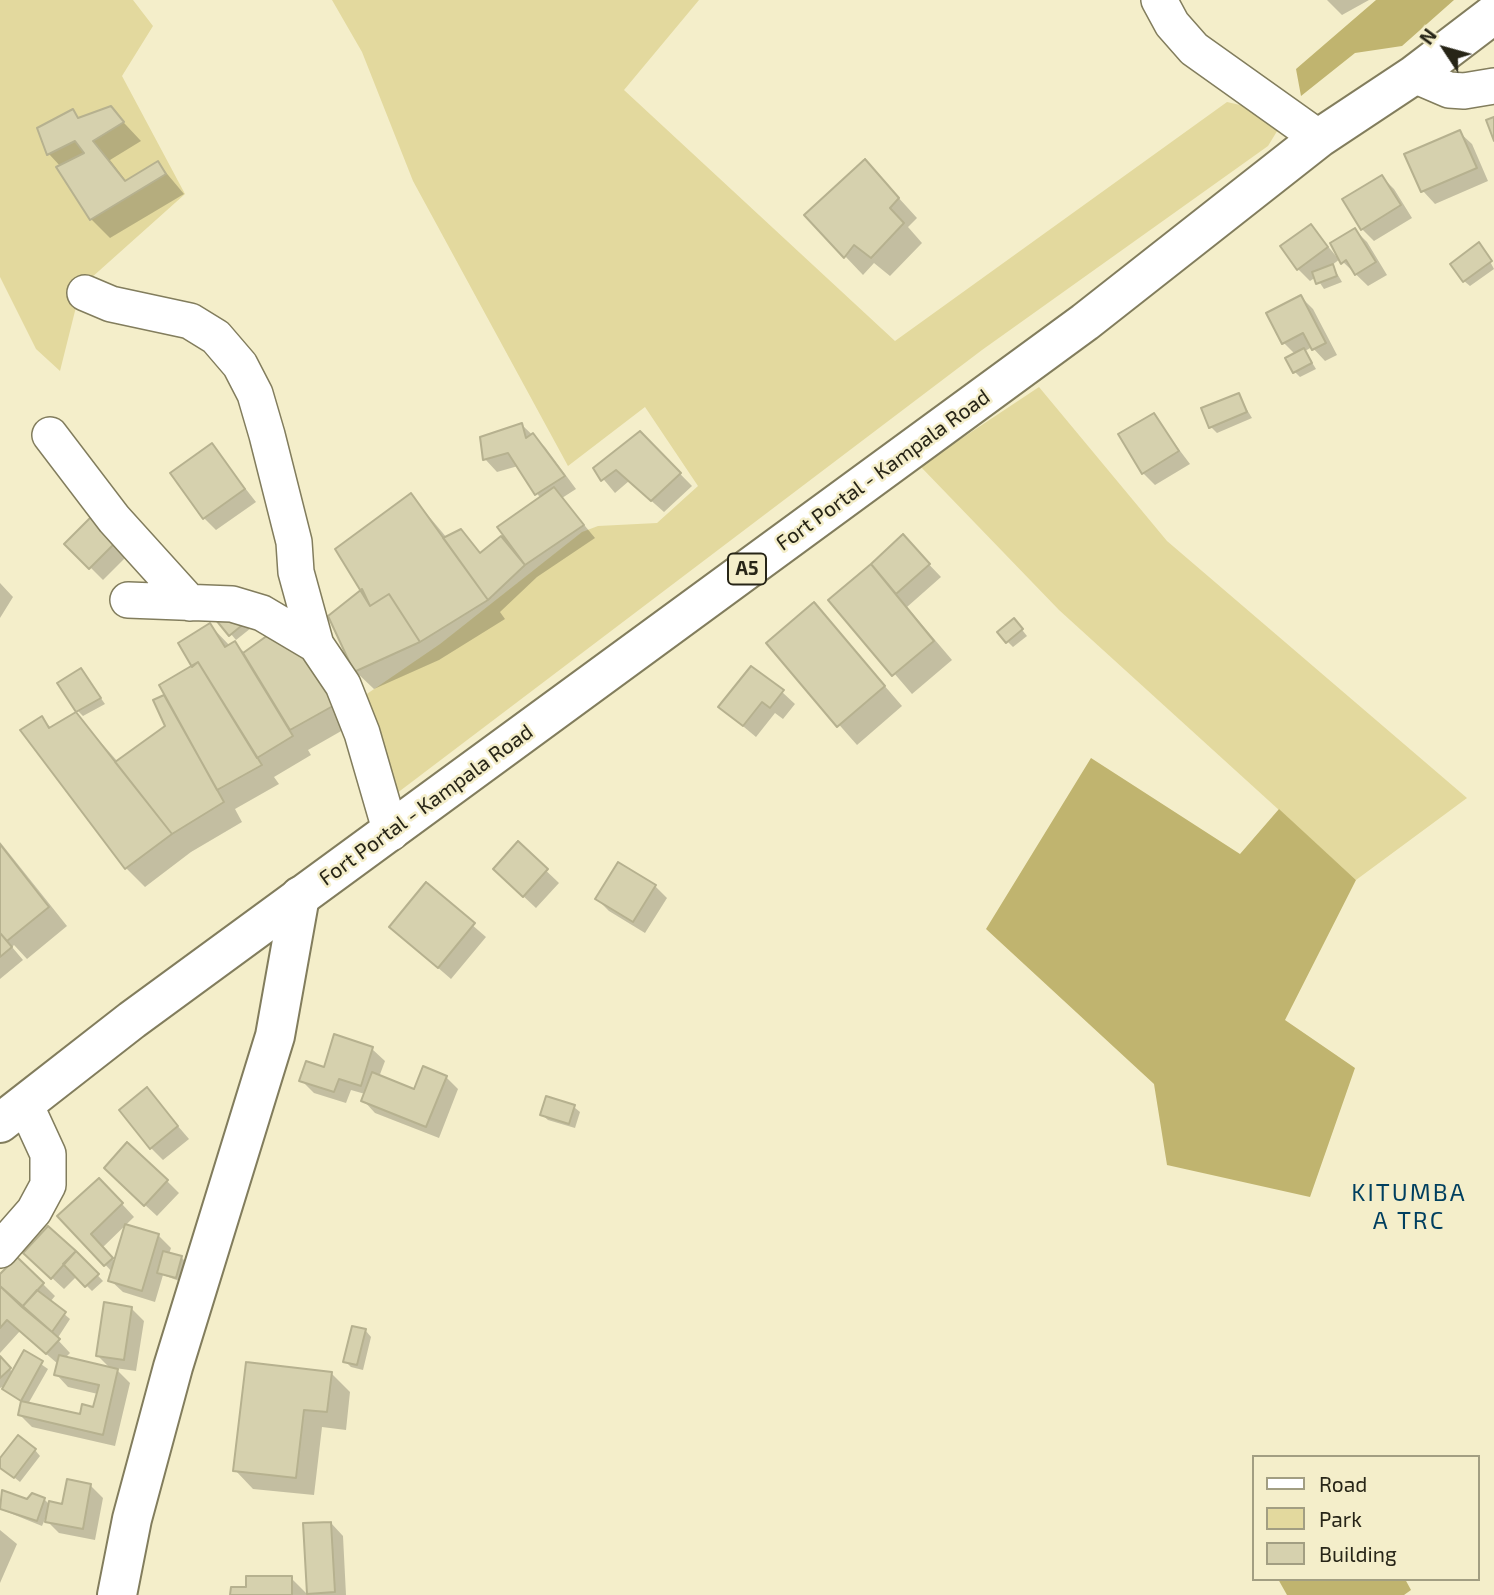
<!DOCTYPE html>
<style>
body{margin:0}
#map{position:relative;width:1494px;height:1595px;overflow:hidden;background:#f4eeca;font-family:"Exo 2",sans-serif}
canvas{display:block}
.legend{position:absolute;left:1252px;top:1455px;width:228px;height:126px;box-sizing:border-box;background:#f4eeca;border:2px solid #a29e82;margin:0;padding:9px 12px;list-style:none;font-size:21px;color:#272517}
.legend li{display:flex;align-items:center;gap:14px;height:35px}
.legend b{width:35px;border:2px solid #a29e82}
.north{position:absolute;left:1410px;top:14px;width:70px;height:70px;-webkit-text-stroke:5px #f4eeca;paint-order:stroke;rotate:306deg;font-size:19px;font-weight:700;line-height:28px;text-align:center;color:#272517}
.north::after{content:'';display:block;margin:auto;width:24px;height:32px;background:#272517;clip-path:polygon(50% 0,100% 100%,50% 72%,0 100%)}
</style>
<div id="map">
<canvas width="1494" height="1595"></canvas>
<ul class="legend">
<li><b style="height:9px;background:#fff"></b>Road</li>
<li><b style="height:19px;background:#e3d99e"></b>Park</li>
<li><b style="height:19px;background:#d6d1ae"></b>Building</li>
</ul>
<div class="north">N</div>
</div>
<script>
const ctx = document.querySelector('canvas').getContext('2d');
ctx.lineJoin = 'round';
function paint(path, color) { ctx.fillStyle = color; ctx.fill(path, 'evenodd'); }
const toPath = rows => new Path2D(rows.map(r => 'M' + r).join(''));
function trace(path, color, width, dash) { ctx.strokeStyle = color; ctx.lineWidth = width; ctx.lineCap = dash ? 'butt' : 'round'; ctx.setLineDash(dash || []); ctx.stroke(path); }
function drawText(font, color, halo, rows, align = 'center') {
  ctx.font = font + ' "Exo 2",sans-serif'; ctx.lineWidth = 5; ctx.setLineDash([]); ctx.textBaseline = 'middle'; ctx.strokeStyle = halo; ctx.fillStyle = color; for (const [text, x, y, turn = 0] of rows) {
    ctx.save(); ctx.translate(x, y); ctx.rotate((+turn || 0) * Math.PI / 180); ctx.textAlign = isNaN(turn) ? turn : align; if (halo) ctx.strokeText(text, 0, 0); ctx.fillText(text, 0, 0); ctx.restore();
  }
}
paint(toPath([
 [0,0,133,0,153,26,122,76,185,194,81,287,60,371,36,349,0,277],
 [332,0,699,0,624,90,895,341,1227,102,1275,113,1279,128,1268,146,982,350,384,803,358,700,440,644,582,532,598,526,657,523,698,486,645,407,568,466,413,181,362,52],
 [1039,387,1167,541,1467,798,1356,880,1059,610,920,466]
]), '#e3d99e');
paint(toPath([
 [1376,0,1454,0,1402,46,1355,53,1301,96,1296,69],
 [1091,758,1240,854,1279,809,1356,880,1285,1020,1355,1068,1310,1197,1167,1165,1154,1084,986,929],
 [1278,1579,1405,1579,1411,1590,1404,1595,1287,1595]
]), '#c0b46f');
paint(toPath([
 [1327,0,1369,0,1342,15],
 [110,108,141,141,110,160,127,182,158,163,184,194,110,238,91,219,61,167,49,154,72,112,80,119],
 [1459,132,1472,144,1488,181,1435,204,1423,191,1407,155],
 [865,161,917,218,908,227,922,243,890,276,874,263,863,275,806,215],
 [1382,177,1394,189,1412,218,1374,241,1362,229],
 [1311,226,1336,256,1355,230,1367,242,1387,275,1368,286,1340,259,1332,265,1342,282,1324,289,1316,277,1310,281,1298,269],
 [1484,250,1494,269,1470,286,1464,281],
 [1301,297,1313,309,1337,355,1325,361,1312,347,1305,351,1316,369,1300,377,1295,372,1296,355,1284,343],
 [1238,395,1252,418,1217,433,1211,427],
 [1153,415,1190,464,1155,485,1143,473],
 [522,425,545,447,576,489,562,498,595,538,537,577,500,612,505,619,439,660,374,689,355,671,411,495,447,538,461,531,482,554,504,536,499,527,541,499,518,466,497,472,485,459],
 [640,433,692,486,664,512,629,481,615,493,595,469],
 [212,446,256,502,216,530,204,518],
 [96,515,132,551,103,580,67,544],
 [903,537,941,577,907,607,952,660,912,694,831,600],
 [0,583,13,597,0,618],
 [814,604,902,706,857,745,768,644],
 [239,614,251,628,236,640,231,634],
 [210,625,230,646,234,643,245,653,282,628,357,722,308,750,311,755,274,777,279,784,235,809,242,822,191,852,145,887,126,868,23,731,42,718,52,729,76,714,118,762,168,726,155,701,167,696,194,667],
 [1019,626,1027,636,1013,647,1008,642],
 [81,670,105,704,83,716,78,711],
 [782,692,795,704,783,719,775,713,756,737,720,707],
 [0,842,67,926,27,959,14,945,12,947,23,960,0,979],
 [518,844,559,883,536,908,507,881],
 [426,885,486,937,451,979,391,927],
 [655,886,667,898,645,933,609,911,597,899],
 [372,1049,385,1061,379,1077,415,1091,446,1077,458,1089,439,1138,375,1113,363,1100,365,1094,351,1090,346,1103,314,1093,301,1080],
 [147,1090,189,1139,163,1160,151,1148],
 [574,1107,580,1112,575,1128,548,1120,542,1115],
 [118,1180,167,1181,179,1193,157,1216],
 [111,1192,134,1217,102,1248,116,1263,127,1226,159,1236,171,1248,169,1254,181,1257,187,1263,182,1282,163,1275,155,1302,123,1292,110,1280,113,1273,60,1216],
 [82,1259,103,1281,92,1291,77,1276,64,1289,38,1265],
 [0,1277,43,1284,55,1296,50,1302,70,1319,57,1339,70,1353,65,1358,112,1370,97,1355,132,1309,144,1321,136,1371,115,1368,130,1383,115,1446,32,1427,20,1415,23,1402,2,1387,0,1388,0,1358,13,1373,25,1353,48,1369,28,1404,81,1416,95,1409,98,1394,68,1387,56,1374,58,1364,20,1331,0,1353],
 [354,1328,366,1331,371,1337,363,1370,351,1367,345,1361],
 [331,1373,350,1392,346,1430,322,1427,314,1495,253,1489,235,1470],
 [35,1450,40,1456,20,1482,0,1466,0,1461],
 [91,1486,103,1498,95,1540,59,1533,45,1519,42,1526,0,1509,3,1492,28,1501,44,1499,50,1505,63,1506],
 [331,1523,343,1536,346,1595,308,1595,305,1525],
 [0,1530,17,1544,0,1583],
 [291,1578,308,1595,232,1595,247,1589]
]), '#0003');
const building = toPath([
 [111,106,124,122,93,141,125,181,158,161,166,174,90,220,56,167,84,153,75,141,47,155,37,128,73,109,78,118,111,106],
 [1494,117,1494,141,1486,120,1494,117],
 [1460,130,1477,168,1421,192,1404,154,1460,130],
 [865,159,899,198,890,208,904,223,871,258,854,245,844,258,804,215,865,159],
 [1382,175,1401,205,1361,230,1342,199,1382,175],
 [1311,224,1328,247,1297,270,1280,246,1311,224],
 [1355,228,1376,262,1355,275,1346,260,1341,264,1330,243,1355,228],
 [1479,242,1492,261,1463,282,1450,264,1479,242],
 [1333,264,1337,276,1316,284,1312,272,1333,264],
 [1301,295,1326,343,1312,350,1303,333,1282,344,1266,313,1301,295],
 [1304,348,1312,363,1293,373,1285,358,1304,348],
 [1239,393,1247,412,1209,428,1201,408,1239,393],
 [1154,413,1179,451,1142,474,1118,434,1154,413],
 [522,423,526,438,533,433,565,476,535,495,508,453,483,460,480,437,522,423],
 [640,431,681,473,651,501,616,470,601,481,593,468,640,431],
 [212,443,245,489,203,519,170,473,212,443],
 [554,487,584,525,525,565,497,527,554,487],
 [411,493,488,600,420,642,389,594,370,606,335,549,411,493],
 [96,512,121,537,89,569,64,544,96,512],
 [461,529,480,553,501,536,525,565,488,600,443,538,461,529],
 [903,534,930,564,896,594,871,564,903,534],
 [871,564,934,641,892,676,828,600,871,564],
 [362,589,370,606,389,594,420,642,354,672,328,616,362,589],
 [814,602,885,686,837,727,766,643,814,602],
 [1014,618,1023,629,1006,643,997,632,1014,618],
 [216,620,246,622,229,636,216,620],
 [210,623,225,647,235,641,293,736,257,758,198,662,192,667,178,643,210,623],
 [282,625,340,702,290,730,243,653,282,625],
 [198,662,262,765,217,790,159,685,198,662],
 [751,666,784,690,770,708,762,702,743,726,718,707,751,666],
 [81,668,101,698,76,712,57,683,81,668],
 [164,695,224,802,172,834,115,762,165,726,153,700,164,695],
 [76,712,172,834,125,869,20,730,42,716,49,728,76,712],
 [518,841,548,869,523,897,493,869,518,841],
 [0,844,49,907,7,941,0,933,0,844],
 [618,862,656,885,633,922,595,899,618,862],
 [426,882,475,923,438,968,389,927,426,882],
 [0,933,12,947,0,957,0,933],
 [334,1034,373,1047,361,1086,339,1079,334,1092,299,1081,306,1061,324,1067,334,1034],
 [423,1066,447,1076,426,1127,361,1101,372,1072,414,1089,423,1066],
 [147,1087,178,1126,150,1149,119,1110,147,1087],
 [546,1096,575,1105,569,1124,540,1115,546,1096],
 [127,1142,168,1180,144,1206,104,1168,127,1142],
 [99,1178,123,1203,91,1234,113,1258,104,1266,57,1216,99,1178],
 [125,1224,159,1234,142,1291,108,1281,125,1224],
 [48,1226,76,1251,51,1279,23,1253,48,1226],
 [76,1251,99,1274,85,1287,63,1264,76,1251],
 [163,1251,182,1256,176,1278,157,1273,163,1251],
 [17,1257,44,1283,22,1307,0,1286,0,1274,17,1257],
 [0,1286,60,1339,46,1354,7,1320,0,1328,0,1286],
 [37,1290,66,1312,52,1332,22,1307,37,1290],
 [104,1302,132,1307,124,1360,96,1356,104,1302],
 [352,1326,366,1329,357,1365,343,1362,352,1326],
 [24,1350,43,1361,21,1401,2,1389,24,1350],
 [59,1355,118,1369,103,1435,18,1415,21,1401,80,1414,82,1404,93,1407,99,1385,54,1375,59,1355],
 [0,1356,11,1368,0,1378,0,1356],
 [246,1362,332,1372,327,1412,304,1410,296,1478,233,1471,246,1362],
 [18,1435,36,1449,14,1478,0,1468,0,1458,18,1435],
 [67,1479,91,1484,83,1529,45,1522,49,1501,62,1504,67,1479],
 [2,1490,27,1499,32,1493,45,1498,37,1521,0,1509,2,1490],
 [331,1522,335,1592,307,1594,303,1523,331,1522],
 [246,1576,292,1576,292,1595,230,1595,231,1587,246,1587,246,1576]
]);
paint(building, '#d6d1ae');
trace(building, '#b6b18f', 2);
const minor = toPath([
 [1159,0,1172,24,1194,49,1319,138],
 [1414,75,1449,90,1464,91,1494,86],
 [85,293,111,304,190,321,216,337,240,365,255,394,267,435,294,542,296,572,316,645],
 [50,435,114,519,190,603],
 [128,600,232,604,262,613,316,645,343,685,362,733,391,833],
 [0,1250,34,1211,48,1185,48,1154,25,1104]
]);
const tertiary = toPath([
 [117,1595,132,1519,173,1367,275,1036,300,896]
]);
const trunk = toPath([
 [0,1123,132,1020,1085,322,1319,138,1414,75,1494,14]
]);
trace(minor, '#827d5d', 38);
trace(tertiary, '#827d5d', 42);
trace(trunk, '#827d5d', 42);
trace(minor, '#fff', 35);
trace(tertiary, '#fff', 38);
trace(trunk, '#fff', 38);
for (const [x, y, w] of [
 [747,569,38]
]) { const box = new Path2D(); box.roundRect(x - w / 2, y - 15.5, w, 31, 5); ctx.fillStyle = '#f4eeca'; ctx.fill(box); trace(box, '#272517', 2); }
drawText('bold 19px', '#272517', null, [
 ["A5",747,569]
]);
drawText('21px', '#272517', '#f4eeca', [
 ["Fort Portal - Kampala Road",883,470,-36],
 ["Fort Portal - Kampala Road",426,805,-36]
]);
ctx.letterSpacing = '2px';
drawText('24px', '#003f5f', '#f4eeca', [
 ["KITUMBA",1409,1193],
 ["A TRC",1409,1221]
]);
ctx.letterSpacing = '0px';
</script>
